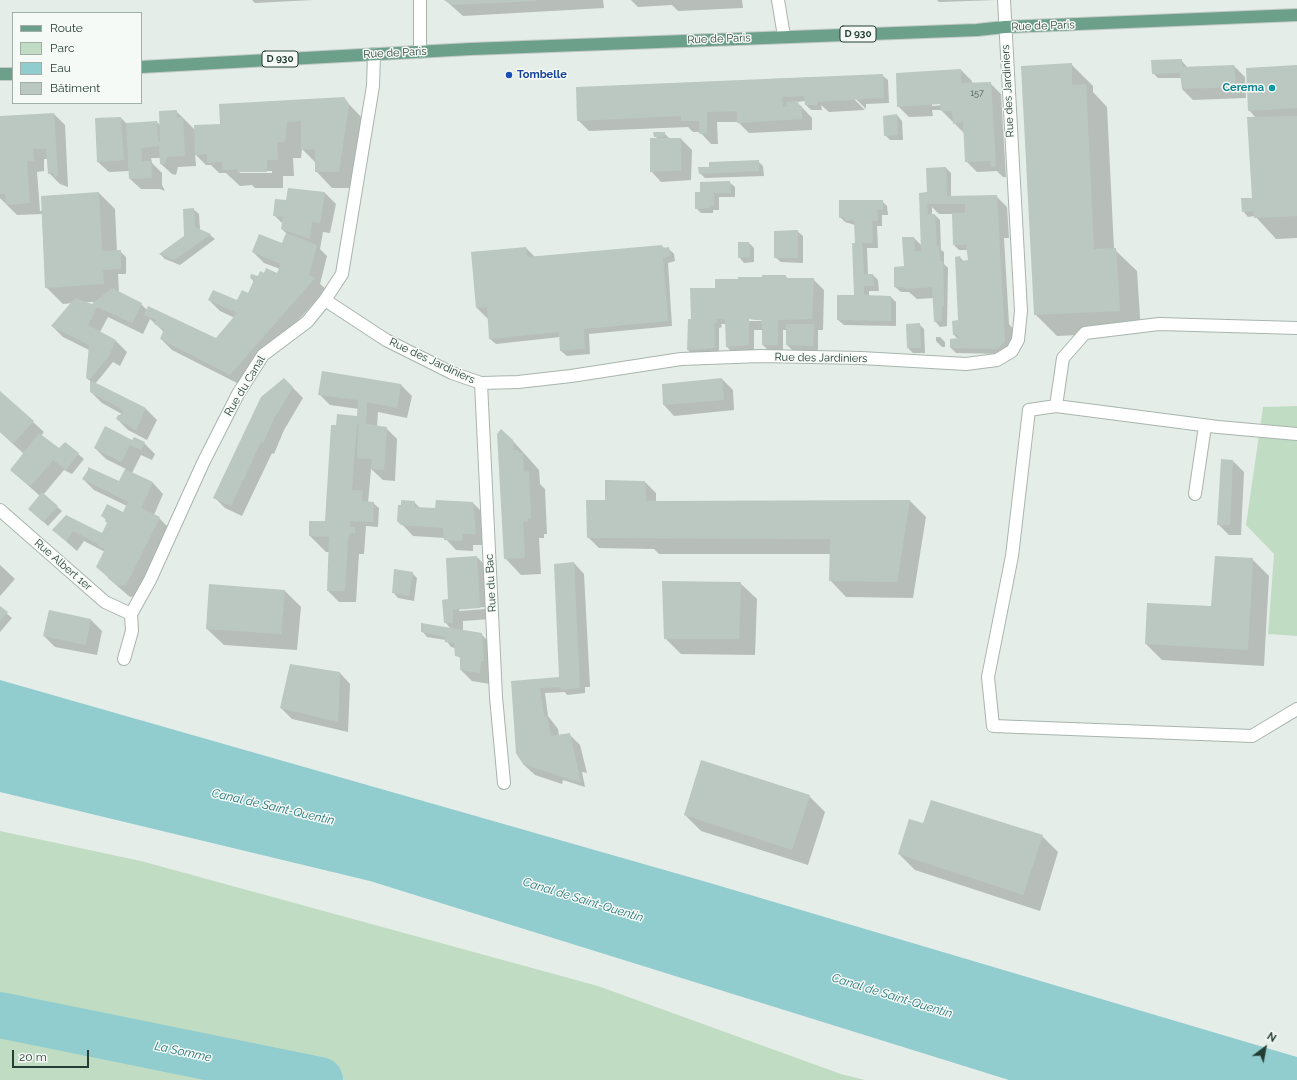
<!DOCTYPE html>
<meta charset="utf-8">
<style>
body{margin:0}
#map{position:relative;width:1297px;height:1080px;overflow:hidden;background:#e5ede8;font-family:Raleway,sans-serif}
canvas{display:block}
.legend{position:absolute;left:12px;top:12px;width:130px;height:92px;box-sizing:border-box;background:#f6faf7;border:1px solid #a2afa9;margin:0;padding:5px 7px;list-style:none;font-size:12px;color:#253e34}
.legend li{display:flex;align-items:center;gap:8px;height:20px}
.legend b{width:20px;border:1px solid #a2afa9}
.north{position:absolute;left:1245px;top:1028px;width:40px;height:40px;-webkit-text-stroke:3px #f6faf7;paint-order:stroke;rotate:32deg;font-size:11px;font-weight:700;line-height:16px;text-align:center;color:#253e34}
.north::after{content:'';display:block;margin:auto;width:14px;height:18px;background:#253e34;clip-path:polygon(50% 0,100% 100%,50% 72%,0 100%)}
.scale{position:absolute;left:12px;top:1050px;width:77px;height:18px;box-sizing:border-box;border:2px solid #253e34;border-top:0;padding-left:5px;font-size:12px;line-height:14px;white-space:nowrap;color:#253e34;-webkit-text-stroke:3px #f6faf7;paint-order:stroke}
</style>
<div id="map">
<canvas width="1297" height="1080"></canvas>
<ul class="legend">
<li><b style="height:5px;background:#6ca08b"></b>Route</li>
<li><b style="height:11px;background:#c0ddc3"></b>Parc</li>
<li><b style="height:11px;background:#91cdce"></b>Eau</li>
<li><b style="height:11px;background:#bac8c1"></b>Bâtiment</li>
</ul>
<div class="north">N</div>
<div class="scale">20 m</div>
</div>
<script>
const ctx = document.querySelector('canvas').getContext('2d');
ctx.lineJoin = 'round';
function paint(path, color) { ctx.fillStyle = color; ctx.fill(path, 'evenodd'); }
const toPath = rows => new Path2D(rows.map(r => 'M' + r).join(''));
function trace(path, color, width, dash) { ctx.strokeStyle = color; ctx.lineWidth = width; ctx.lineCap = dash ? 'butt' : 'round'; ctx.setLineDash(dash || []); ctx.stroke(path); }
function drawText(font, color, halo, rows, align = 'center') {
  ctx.font = font + ' Raleway,sans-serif'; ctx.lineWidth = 3; ctx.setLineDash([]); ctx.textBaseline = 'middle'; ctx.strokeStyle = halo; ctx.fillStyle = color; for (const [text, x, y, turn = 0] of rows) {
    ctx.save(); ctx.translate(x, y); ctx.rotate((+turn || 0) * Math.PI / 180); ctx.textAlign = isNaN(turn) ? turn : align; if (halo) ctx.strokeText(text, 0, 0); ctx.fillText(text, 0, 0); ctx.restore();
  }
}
paint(toPath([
 [1297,406,1297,636,1268,634,1274,554,1246,525,1263,407],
 [0,831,141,861,598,986,841,1074,865,1080,0,1080]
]), '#c0ddc3');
paint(toPath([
 [0,680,710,883,1297,1057,1297,1080,1009,1080,370,881,0,792]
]), '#91cdce');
paint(toPath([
 [252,0,313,0,255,3],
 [445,0,603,0,604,8,463,16],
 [631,0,742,0,743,8,678,11,672,5,638,7],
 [937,0,997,0,939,2],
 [1181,60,1187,67,1234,66,1245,77,1246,98,1193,100,1182,89,1182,78,1158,78,1153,73],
 [1071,64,1093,86,1093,92,1107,107,1114,249,1137,271,1141,332,1057,336,1035,314],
 [1297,66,1297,238,1276,239,1255,216,1248,217,1243,211,1254,201,1256,118,1249,110],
 [961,70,972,81,972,84,990,83,1001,94,1006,177,1003,177,997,171,977,172,966,161,965,134,941,110,932,110,933,116,909,117,898,106],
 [945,103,945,105,932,106,932,104],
 [882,75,888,80,889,103,866,104,866,109,856,99,854,99,865,110,829,112,821,105,822,110,811,110,806,105,805,101,797,102,812,118,812,130,749,133,738,122,717,122,718,144,711,144,700,132,693,132,688,127,589,131,578,120,768,79],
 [343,98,365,121,356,188,332,188,316,171,316,163,302,149,301,158,293,158,294,176,283,176,283,188,255,188,252,185,240,186,226,173,219,173,211,165,206,165,195,154,196,166,178,167,176,175,172,174,161,164,160,158,151,158,152,163,162,173,162,185,165,191,160,189,141,189,130,179,130,171,109,172,98,162,121,118,127,124,157,122,161,126,176,111,195,130],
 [238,171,272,171,272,173,240,173],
 [54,114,65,125,68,187,60,184,49,173,48,159,44,159,44,171,37,172,40,211,99,193,115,209,117,252,120,251,126,257,126,274,118,274,119,293,141,304,147,310,217,339,235,318,220,311,209,300,237,302,249,294,254,282,251,278,278,274,280,269,264,263,253,252,282,244,287,234,282,229,283,224,274,215,287,201,289,189,325,193,336,204,330,233,323,232,320,249,327,256,320,284,326,289,241,385,172,350,161,339,164,332,150,319,143,334,108,317,100,332,116,341,127,352,120,366,113,362,95,384,146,409,157,420,147,440,128,430,117,419,122,414,102,403,91,392,91,382,87,378,89,350,63,337,52,326,72,303,63,304,46,287,42,214,17,215,0,198,0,117],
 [84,302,96,302,92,305],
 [897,115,902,121,903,140,890,140,885,135],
 [664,133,670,139,681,139,692,150,691,180,661,182,651,171,658,139,655,136],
 [758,161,763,166,764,176,705,178,700,173,710,168],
 [946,168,951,173,951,197,996,196,1007,207,1009,238,1004,238,1009,324,1014,330,1014,343,1009,343,1009,347,1003,354,956,353,951,348,958,339,954,335,960,321,960,257,964,262,969,261,968,250,959,250,954,245,953,214,939,214,932,207,932,215,935,215,940,220,941,250,944,252,944,264,948,268,947,326,940,327,935,321,934,298,917,299,909,292,901,292,895,287,905,269,903,238,914,238,922,246,928,193],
 [729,182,735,187,735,197,719,197,719,210,713,210,713,213,701,213,696,208,696,193],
 [882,201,887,206,888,215,882,215,882,226,877,226,878,248,867,248,868,275,873,275,878,280,879,291,869,291,869,296,891,297,896,302,896,326,844,325,838,320,855,296,856,244,855,225,845,222,840,217],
 [193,209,199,214,200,230,210,235,215,239,180,265,165,259,160,254,185,236],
 [797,231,803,236,803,263,781,262,775,257],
 [749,243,754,248,754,262,744,263,739,257],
 [662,246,665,249,668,248,674,254,675,261,668,263,672,326,589,334,590,354,567,356,561,351,560,337,496,344,490,339,488,319,477,308,472,252,526,248,535,257],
 [785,276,789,279,813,279,824,290,823,330,818,330,818,351,792,350,787,345,787,330,783,330,783,350,768,350,763,345,763,330,754,330,754,350,732,352,727,347,726,324,721,324,722,327,719,328,719,353,693,355,688,350,689,320,692,320,716,289,739,280,739,278],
 [749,319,767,321,749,321],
 [919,324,924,329,925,353,913,353,908,348],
 [936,337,940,337,945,342,945,347,942,347,936,341],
 [284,379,303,398,284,430,274,454,272,453,242,516,225,508,214,497],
 [722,379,733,390,734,410,674,416,664,405,663,385],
 [401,385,412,396,407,418,378,412,377,427,386,428,397,439,395,481,383,480,371,469,368,503,373,503,379,508,378,527,366,526,364,554,359,554,356,602,339,602,328,591,330,552,326,552,310,536,326,523,337,426,357,416,359,409,330,405,319,394],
 [0,393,33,422,44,432,41,436,59,450,70,447,84,459,72,474,64,470,43,495,62,511,48,526,35,514,40,496,11,470,24,454,0,432],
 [133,441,144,443,155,454,152,460,141,455,132,473,153,483,163,494,154,515,159,518,170,529,137,596,130,597,108,578,105,552,84,541,77,551,53,530,66,517,102,534,108,523,103,516,124,514,127,506,94,490,83,479,119,483,126,469,106,459,95,448],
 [513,441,539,470,540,484,545,489,547,534,544,534,544,538,539,538,541,574,521,575,505,558],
 [1233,461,1244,472,1241,535,1229,535,1218,524],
 [645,482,656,493,656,501,910,501,926,517,913,598,846,597,830,580,830,554,659,554,654,549,599,548,588,537,606,501],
 [414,502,420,508,436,509,473,503,484,514,486,545,473,545,473,551,456,550,445,538,413,536,398,520],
 [477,557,488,568,491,619,463,621,463,631,481,634,492,645,490,684,472,681,461,670,461,659,456,654,455,648,451,647,446,640,427,637,422,631,451,629,445,622,449,600],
 [485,607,485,609,459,611,459,609],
 [1252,559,1269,576,1264,666,1162,660,1146,644,1148,604,1212,607],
 [574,563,584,574,590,687,585,687,585,693,567,695,565,692,545,693,548,716,558,729,559,735,569,734,580,745,587,773,582,772,585,787,563,780,562,784,535,775,523,764,512,682,562,679],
 [0,565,15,579,0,596],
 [395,570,412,573,417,578,414,601,398,598,393,592],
 [740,583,757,599,755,655,681,654,665,638],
 [210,585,285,591,301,607,297,650,224,645,207,629],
 [0,608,12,618,0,632],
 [91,620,102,631,97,655,55,647,44,636],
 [340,673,350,684,348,732,292,719,281,708],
 [809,796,825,812,808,865,701,831,685,815],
 [1042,836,1058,852,1040,911,915,870,899,854]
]), '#0003');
trace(toPath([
 [0,1015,320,1080]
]), '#91cdce', 46);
paint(toPath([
 [444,0,536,0,536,1,452,5],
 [1182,59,1182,67,1234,65,1236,87,1182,89,1180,73,1152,74,1151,60],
 [1072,63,1072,85,1086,84,1094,249,1116,248,1120,311,1034,315,1021,66],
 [1297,65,1297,108,1248,111,1246,68],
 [961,69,961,83,991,82,996,166,991,167,990,161,965,162,963,122,953,124,952,111,941,111,940,104,897,107,896,73],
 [883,74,884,98,817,102,817,105,805,105,804,96,782,97,783,107,787,107,786,102,798,101,799,106,802,106,802,119,737,123,737,111,707,112,707,133,699,134,699,121,681,121,681,116,577,121,576,87],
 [344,97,349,104,339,172,315,172,315,149,301,150,301,121,287,122,285,142,277,142,278,160,267,160,267,172,237,172,237,169,222,170,222,162,207,163,207,154,195,155,194,125,220,124,219,104],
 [177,110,177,118,183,117,185,156,167,157,165,164,160,164,159,146,141,148,142,161,151,161,152,178,129,179,126,123,157,121,158,141,160,141,159,111],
 [54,113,58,176,54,177,54,173,48,174,46,149,33,149,34,161,27,161,30,203,6,205,5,194,0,194,0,116],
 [897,114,898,135,884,136,883,116],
 [1297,116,1297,216,1254,218,1253,211,1242,212,1241,198,1252,198,1247,117],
 [121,117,124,160,97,162,95,118],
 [653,132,665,132,665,137,654,137],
 [650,138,681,138,681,170,650,172],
 [759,160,759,171,699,174,698,167,709,167,709,162],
 [946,167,947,196,997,195,1005,342,997,349,950,348,950,339,959,338,958,335,953,335,952,321,958,320,955,257,960,256,961,261,968,260,966,245,953,245,952,213,965,213,965,204,927,204,928,214,935,214,937,246,939,246,940,261,943,261,944,306,942,306,942,321,934,322,932,287,905,289,905,287,894,287,894,267,904,266,902,237,914,237,915,251,921,251,919,193,927,192,926,168],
 [730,181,731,193,714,193,714,205,708,206,709,208,695,209,695,192,700,192,700,182],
 [288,188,325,192,320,223,312,222,310,239,281,229,283,217,273,216,275,199,286,200],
 [99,192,102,251,121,250,121,269,103,270,104,284,45,288,41,196],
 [839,200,883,200,883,210,877,210,878,221,872,221,873,243,862,243,864,274,873,274,874,286,864,286,864,295,891,296,891,321,837,320,837,295,854,295,852,243,855,243,854,220,845,221,844,217,839,218],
 [194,208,195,227,211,234,174,260,159,254,184,236,183,209],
 [798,230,798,258,774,258,774,231],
 [286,233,317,245,309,275,315,278,230,375,160,339,164,329,154,324,156,320,144,315,148,306,216,338,237,313,208,300,213,290,237,300,242,290,248,293,254,280,250,278,251,274,258,276,260,271,264,273,266,268,277,273,281,264,252,252,259,234,282,243],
 [738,242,749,242,750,257,738,258],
 [662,245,662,248,669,247,670,256,663,258,668,321,584,329,585,349,560,351,559,332,489,339,487,307,476,308,471,252,526,247,527,257],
 [762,275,786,275,786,278,814,278,812,319,778,320,778,345,762,345,762,320,749,319,749,345,726,347,725,319,717,319,717,323,714,323,715,348,687,350,688,319,691,319,690,288,715,288,715,279,738,279,738,277,762,277],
 [112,288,142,303,132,323,97,307,88,325,116,340,109,356,89,380,86,378,89,345,51,326,75,298,92,304],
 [920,323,921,348,907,348,906,324],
 [786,324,814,324,813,346,786,345],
 [322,371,401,384,397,408,367,402,366,424,387,427,384,470,371,469,372,459,357,458,359,424,357,423,352,490,363,491,362,501,374,502,373,522,350,521,350,527,355,527,355,533,350,533,348,539,345,591,327,591,329,537,309,536,309,521,325,521,331,425,336,425,337,414,357,416,358,400,318,395],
 [284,378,293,387,274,419,263,443,261,442,231,506,213,498,261,397],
 [722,378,724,400,663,405,662,384],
 [90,380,146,408,136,430,116,419,118,415,120,415,123,410,90,392],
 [0,391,34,421,13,444,0,432],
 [105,426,132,440,134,437,145,442,141,450,130,445,121,462,94,448],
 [501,429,513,440,514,450,518,450,519,453,523,453,524,472,529,471,531,518,528,518,528,522,523,522,525,558,504,559,497,434],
 [39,433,59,448,65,442,79,453,66,470,53,460,30,487,10,470],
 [1221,459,1233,460,1230,525,1217,525],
 [88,467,119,481,125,469,153,482,141,508,160,517,126,585,118,586,96,567,105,549,98,546,98,544,73,531,66,541,52,530,66,515,102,533,107,523,105,521,106,519,101,516,107,504,123,512,128,502,82,479,88,470],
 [605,480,645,481,646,501,910,500,897,582,829,581,830,539,587,538,586,500,605,500],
 [42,492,58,506,43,522,28,509],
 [401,500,415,501,415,507,435,508,436,500,473,502,476,534,463,534,462,541,444,540,443,528,401,525,397,521,398,505,401,505],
 [477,556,480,608,453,610,453,623,444,623,442,600,448,599,446,558],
 [1215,556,1253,558,1248,650,1145,644,1147,603,1211,606],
 [574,562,580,688,561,690,560,687,540,688,544,716,547,716,551,736,570,733,581,783,523,764,516,753,511,681,559,677,554,564],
 [394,569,413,572,409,596,392,593],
 [662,581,741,582,739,639,664,639],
 [209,584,285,590,281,634,206,629],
 [0,606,8,612,0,621],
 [49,610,91,619,86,645,43,636],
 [421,623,482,633,484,661,481,661,480,673,460,670,460,657,455,656,454,643,445,642,445,637,421,632],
 [290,664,340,672,338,722,280,708],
 [701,760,810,795,792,850,684,815],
 [931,800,1043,835,1023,895,898,854,909,819,923,823]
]), '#bac8c1');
const minor = toPath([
 [778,0,784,36],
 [420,52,420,0],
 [325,300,386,340,452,373,481,383,518,382,571,376,681,359,761,356,861,358,966,364,997,360,1012,351,1018,340,1021,311,1004,0],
 [481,383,496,697,504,783],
 [1056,406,1063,358,1085,333,1159,324,1297,328],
 [1297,434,1218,427,1056,406,1029,410,1012,556,988,677,993,726,1252,736,1297,709],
 [1195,494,1205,426],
 [0,510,105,602,131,614],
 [124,659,132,631,131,614,150,580,203,463,238,394,263,355,307,322,325,300,342,274,373,86,374,54]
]);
const major = toPath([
 [141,67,471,49,977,30,1005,27,1297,15],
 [0,74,13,74]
]);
trace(minor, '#a8b5ae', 14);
trace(major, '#c2c9c6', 14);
trace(minor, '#fff', 12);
trace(major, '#6ca08b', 12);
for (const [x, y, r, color] of [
 [509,75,4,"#1a4fb4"],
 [1272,88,4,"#0f9aa8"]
]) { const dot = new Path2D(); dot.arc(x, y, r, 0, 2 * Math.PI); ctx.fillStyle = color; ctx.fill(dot); trace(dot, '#f6faf7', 1.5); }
drawText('9px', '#4a6057', null, [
 ["157",977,93]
]);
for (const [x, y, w] of [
 [858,34,36],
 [280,59,36]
]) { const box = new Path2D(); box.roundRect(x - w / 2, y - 8, w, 16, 3); ctx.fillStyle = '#f6faf7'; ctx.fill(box); trace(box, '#253e34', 1); }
drawText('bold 10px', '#253e34', null, [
 ["D 930",858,34],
 ["D 930",280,59]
]);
drawText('11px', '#253e34', '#f6faf7', [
 ["Rue de Paris",1043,26,-2],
 ["Rue de Paris",719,39,-2],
 ["Rue de Paris",395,53,-3],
 ["Rue des Jardiniers",1008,91,-93],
 ["Rue des Jardiniers",821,358,1],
 ["Rue des Jardiniers",432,361,25],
 ["Rue du Canal",245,386,-59],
 ["Rue Albert 1er",63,565,41],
 ["Rue du Bac",491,583,-93]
]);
drawText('bold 11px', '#164399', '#f6faf7', [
 ["Tombelle",517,75]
], 'left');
drawText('bold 11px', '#0d838f', '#f6faf7', [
 ["Cerema",1264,88]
], 'right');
drawText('italic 12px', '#227577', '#f6faf7', [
 ["Canal de Saint-Quentin",273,807,13],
 ["Canal de Saint-Quentin",583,900,17],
 ["Canal de Saint-Quentin",892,996,17],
 ["La Somme",183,1052,12]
]);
</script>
